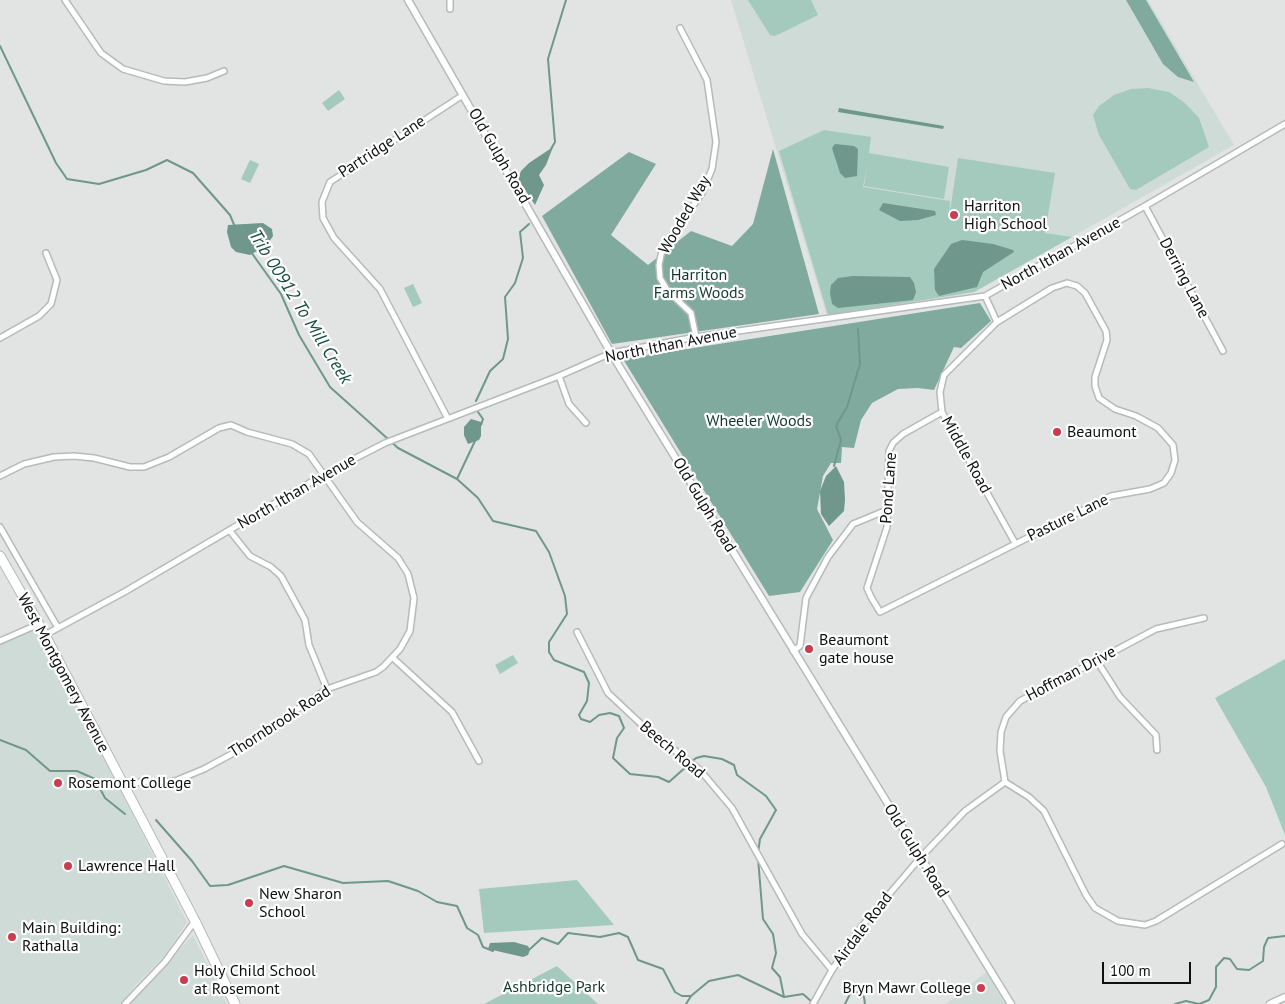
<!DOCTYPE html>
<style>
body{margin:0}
#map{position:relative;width:1285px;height:1004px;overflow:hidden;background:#e1e4e3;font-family:"PT Sans",sans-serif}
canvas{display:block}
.scale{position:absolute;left:1102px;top:962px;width:89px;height:22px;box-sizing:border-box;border:2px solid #0e0f0f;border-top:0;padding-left:6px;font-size:15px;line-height:18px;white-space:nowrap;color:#0e0f0f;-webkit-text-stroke:4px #fff;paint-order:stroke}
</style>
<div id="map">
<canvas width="1285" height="1004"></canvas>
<div class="scale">100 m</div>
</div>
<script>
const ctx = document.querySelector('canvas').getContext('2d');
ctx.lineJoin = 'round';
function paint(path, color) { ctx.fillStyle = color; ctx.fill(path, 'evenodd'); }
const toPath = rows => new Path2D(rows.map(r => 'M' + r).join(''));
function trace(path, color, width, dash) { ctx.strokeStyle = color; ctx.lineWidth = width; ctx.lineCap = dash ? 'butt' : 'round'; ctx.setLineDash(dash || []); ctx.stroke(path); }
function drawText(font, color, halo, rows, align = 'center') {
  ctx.font = font + ' "PT Sans",sans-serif'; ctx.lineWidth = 4.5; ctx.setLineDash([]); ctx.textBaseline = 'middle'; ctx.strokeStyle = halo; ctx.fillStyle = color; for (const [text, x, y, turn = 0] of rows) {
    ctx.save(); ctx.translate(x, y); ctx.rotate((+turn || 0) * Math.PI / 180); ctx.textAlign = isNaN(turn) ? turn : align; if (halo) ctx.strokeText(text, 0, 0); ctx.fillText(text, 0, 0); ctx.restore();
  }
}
paint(toPath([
 [731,0,1148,0,1234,145,975,292,880,309,827,316],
 [38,628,187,922,166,954,134,987,122,1004,0,1004,0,644],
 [193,935,227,1004,131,1004,137,994],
 [986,972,1005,1004,946,1004]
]), '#cfdbd7');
paint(toPath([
 [748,0,811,0,818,15,775,36,770,35],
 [1148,88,1169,92,1185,103,1199,118,1209,147,1136,190,1130,189,1099,135,1093,115,1099,106,1114,95,1131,89],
 [339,90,345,99,328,111,322,103],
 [824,130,871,137,869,153,949,167,944,199,864,186,867,166,863,187,950,201,949,218,958,158,1055,173,1045,233,1072,237,974,292,828,315,779,151],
 [250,160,259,164,250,183,241,179],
 [413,284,422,303,413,307,404,288],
 [513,655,518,663,500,674,495,665],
 [1285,659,1285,835,1266,787,1215,698],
 [577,880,614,925,484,933,479,889],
 [557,966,598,1004,484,1004]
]), '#a4cabe');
paint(toPath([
 [1126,0,1146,0,1194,82,1178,77,1163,64],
 [773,149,819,314,612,344,542,216,629,152,656,164,611,235,648,265,691,231,732,246,753,224],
 [980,303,991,321,961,348,954,347,934,390,918,388,898,389,872,403,861,420,854,448,842,447,841,463,831,463,823,476,817,509,833,540,800,592,769,596,623,359]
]), '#81aa9e');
paint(toPath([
 [839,108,944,126,943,129,838,112],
 [835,144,854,146,858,149,857,176,845,178,840,173,832,148],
 [553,147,546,165,539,175,544,185,535,205,518,179,521,171,529,163],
 [883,203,935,211,936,215,918,220,900,221,879,210],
 [263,223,272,229,273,236,267,245,250,255,236,252,231,247,227,232,228,225],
 [962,240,993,244,1013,250,1014,252,983,272,977,287,939,296,935,290,934,269,951,244],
 [853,276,910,277,914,283,916,292,913,300,838,308,832,304,830,293,831,285,838,278],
 [471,419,481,422,481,436,479,440,468,444,464,435,464,427],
 [836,466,844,482,845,500,844,511,829,526,821,514,820,491,826,476],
 [514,942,528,946,530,950,528,955,523,957,488,949,490,943]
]), '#6f978b');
trace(toPath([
 [0,46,56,163,67,179,99,184,146,170,167,160,193,173,230,215,235,227],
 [551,149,555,142,548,59,566,0],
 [251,252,281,294,299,335,330,387,398,448,457,479,478,498,493,521,536,531,549,552,565,596,567,614,549,642,549,652,554,660,584,672,589,683,587,701,579,715,581,719,590,722,599,715,610,713,619,716,624,728,617,738,613,758,630,774,658,777,669,782,696,758,704,756,722,759,734,765,737,775,766,796,776,810,760,839,758,853],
 [476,401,490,371,503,359,508,339,505,297,515,283,523,258,520,232,529,224],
 [478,412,483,419,481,425],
 [834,466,841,440,836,426,847,407,860,364,858,329],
 [457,479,475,441],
 [0,740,26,750,50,771,77,771,95,779,105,798,125,814],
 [156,820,192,861,210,886,228,885,284,866,343,883,388,881,418,891,437,902,457,906,467,928,478,935,483,947,493,951],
 [758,858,763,919,773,934,776,953,772,968,780,977,784,997],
 [530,949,542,938,558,944,568,933,600,937,619,933,628,937,638,960,663,969,675,992,682,996,691,996,709,981,738,975,784,997,803,994,812,1002],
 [686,1004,691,996],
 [845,1004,850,994,858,992,864,997,865,1004],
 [1175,1004,1186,1001,1199,1004,1209,1000,1216,987,1216,967,1224,958,1230,959,1237,969,1249,970,1263,961,1264,947,1268,938,1285,936]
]), '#6f978b', 2);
const minor = toPath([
 [65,0,101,53,123,69,164,81,185,82,207,78,224,71],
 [450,9,450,0],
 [680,28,707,80,716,142,712,169,702,193,662,250,659,265,660,278,668,291,691,313,696,337],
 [1145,206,1223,351],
 [985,296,997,322],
 [0,338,39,316,51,304,57,280,46,253],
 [559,376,569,404,586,423],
 [942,412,903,434,893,443,889,451,887,527,867,588,871,597,880,612,1111,496,1150,489,1164,483,1171,473,1175,460,1173,445,1165,436,1158,428,1136,416,1115,409,1099,398,1095,386,1095,377,1107,340,1106,331,1085,293,1077,286,1067,283,1052,288,997,322,944,375,940,392,942,412,1015,543],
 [447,417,380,289,334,238,323,218,322,202,330,182,463,95],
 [0,476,24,464,54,457,74,456,94,458,130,467,144,467,169,457,219,428,231,425,247,432,292,444,309,454,357,522,398,558,408,574,414,598,410,631,400,649,383,667,376,672,327,689,239,750,204,769,175,781,161,783,142,781,124,788],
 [0,527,58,628],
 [230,531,250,556,271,567,281,576,305,620,309,645,327,689],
 [577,632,608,693,641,724,700,770,732,808,802,934,832,970],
 [45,635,126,591,323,475,385,443,559,376,611,353,696,337,985,296,1145,206,1285,124],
 [0,641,39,624],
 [793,651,800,646,806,598,828,557,853,524,887,510],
 [393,658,452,712,479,761],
 [1097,661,1120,697,1156,735,1157,750],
 [1005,782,1029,797,1044,811,1086,895,1095,908,1118,921,1145,925,1156,921,1282,844],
 [1005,782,1000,751,1001,732,1006,717,1020,701,1156,629,1204,618],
 [125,1004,165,962,195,921],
 [813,1004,832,970,862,926,920,858,965,811,1005,782]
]);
const tertiary = toPath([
 [408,0,611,353,1011,1004],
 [1270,1004,1285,997]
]);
const primary = toPath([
 [0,556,45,635,195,921,235,1004]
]);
trace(minor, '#b6bab9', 8);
trace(tertiary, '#b6bab9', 9);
trace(primary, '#b6bab9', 11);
trace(minor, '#fff', 5);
trace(tertiary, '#fff', 6);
trace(primary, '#fff', 9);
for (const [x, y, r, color] of [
 [954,215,5,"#cc3c51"],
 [1057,432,5,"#cc3c51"],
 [809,649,5,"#cc3c51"],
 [58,783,5,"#cc3c51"],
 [68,866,5,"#cc3c51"],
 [249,903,5,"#cc3c51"],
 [12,937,5,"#cc3c51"],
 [184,980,5,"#cc3c51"],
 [981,988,5,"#cc3c51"]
]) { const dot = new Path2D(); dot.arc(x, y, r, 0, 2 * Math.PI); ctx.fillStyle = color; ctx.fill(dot); trace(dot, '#fff', 2); }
drawText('16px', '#0e0f0f', '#fff', [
 ["Partridge Lane",382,147,-33],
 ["Old Gulph Road",499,156,60],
 ["Wooded Way",685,215,-60],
 ["North Ithan Avenue",1061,254,-29],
 ["Derring Lane",1184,278,62],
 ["North Ithan Avenue",671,345,-11],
 ["Middle Road",966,455,61],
 ["Pond Lane",889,488,-86],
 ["North Ithan Avenue",297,492,-30],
 ["Old Gulph Road",704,505,59],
 ["Pasture Lane",1068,518,-26],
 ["West Montgomery Avenue",63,673,62],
 ["Hoffman Drive",1071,674,-28],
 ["Thornbrook Road",280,722,-33],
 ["Beech Road",672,750,40],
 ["Old Gulph Road",916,851,58],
 ["Airdale Road",863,929,-53]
]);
drawText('16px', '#0e0f0f', '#fff', [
 ["Harriton",964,206],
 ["High School",964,224],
 ["Beaumont",1067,432],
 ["Beaumont",819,640],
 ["gate house",819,658],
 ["Rosemont College",68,783],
 ["Lawrence Hall",78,866],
 ["New Sharon",259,894],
 ["School",259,912],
 ["Main Building:",22,928],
 ["Rathalla",22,946],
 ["Holy Child School",194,971],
 ["at Rosemont",194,989],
 ["Bryn Mawr College",971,988,"right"]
], 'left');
drawText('16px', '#13392f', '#fff', [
 ["Harriton",699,275],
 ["Farms Woods",699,293],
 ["Wheeler Woods",759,421],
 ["Ashbridge Park",554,987]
]);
drawText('italic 18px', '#164e41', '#fff', [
 ["Trib 00912 To Mill Creek",300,307,58]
]);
</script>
